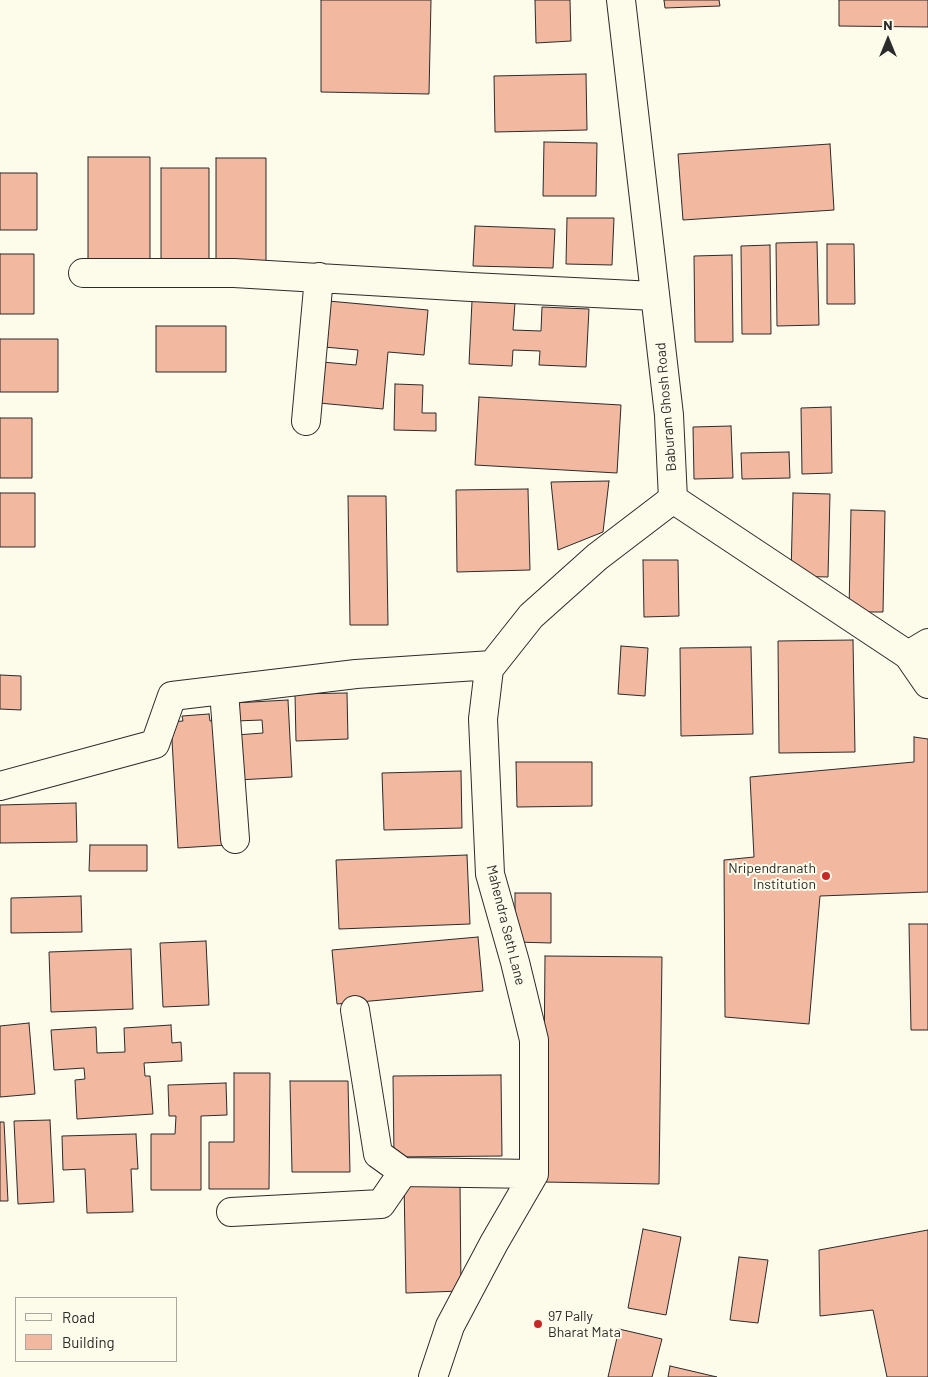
<!DOCTYPE html>
<style>
body{margin:0}
#map{position:relative;width:928px;height:1377px;overflow:hidden;background:#fdfbea;font-family:Barlow,sans-serif}
canvas{display:block}
.legend{position:absolute;left:15px;top:1297px;width:162px;height:65px;box-sizing:border-box;background:#fdfbea;border:1px solid #a9a89e;margin:0;padding:6px 9px;list-style:none;font-size:15px;color:#2b2b2b}
.legend li{display:flex;align-items:center;gap:10px;height:25px}
.legend b{width:25px;border:1px solid #a9a89e}
.north{position:absolute;left:863px;top:15px;width:50px;height:50px;-webkit-text-stroke:4px #fdfbea;paint-order:stroke;rotate:0deg;font-size:14px;font-weight:700;line-height:20px;text-align:center;color:#2b2b2b}
.north::after{content:'';display:block;margin:auto;width:18px;height:22px;background:#2b2b2b;clip-path:polygon(50% 0,100% 100%,50% 72%,0 100%)}
</style>
<div id="map">
<canvas width="928" height="1377"></canvas>
<ul class="legend">
<li><b style="height:6px;background:#fdfbea"></b>Road</li>
<li><b style="height:14px;background:#f2b8a0"></b>Building</li>
</ul>
<div class="north">N</div>
</div>
<script>
const ctx = document.querySelector('canvas').getContext('2d');
ctx.lineJoin = 'round';
function paint(path, color) { ctx.fillStyle = color; ctx.fill(path, 'evenodd'); }
const toPath = rows => new Path2D(rows.map(r => 'M' + r).join(''));
function trace(path, color, width, dash) { ctx.strokeStyle = color; ctx.lineWidth = width; ctx.lineCap = dash ? 'butt' : 'round'; ctx.setLineDash(dash || []); ctx.stroke(path); }
function drawText(font, color, halo, rows, align = 'center') {
  ctx.font = font + ' Barlow,sans-serif'; ctx.lineWidth = 4; ctx.setLineDash([]); ctx.textBaseline = 'middle'; ctx.strokeStyle = halo; ctx.fillStyle = color; for (const [text, x, y, turn = 0] of rows) {
    ctx.save(); ctx.translate(x, y); ctx.rotate((+turn || 0) * Math.PI / 180); ctx.textAlign = isNaN(turn) ? turn : align; if (halo) ctx.strokeText(text, 0, 0); ctx.fillText(text, 0, 0); ctx.restore();
  }
}
const building = toPath([
 [321,0,431,0,429,94,321,92,321,0],
 [535,0,570,0,571,41,536,43,535,0],
 [664,0,719,0,720,6,665,8,664,0],
 [839,0,928,0,928,27,839,26,839,0],
 [586,74,587,130,495,132,494,76,586,74],
 [544,142,597,143,596,196,543,196,544,142],
 [830,144,834,210,683,220,678,154,830,144],
 [88,157,150,157,150,268,88,268,88,157],
 [216,158,266,158,266,266,216,266,216,158],
 [161,168,209,168,209,266,161,266,161,168],
 [0,173,37,173,37,230,0,230,0,173],
 [567,218,614,218,612,265,566,264,567,218],
 [475,226,555,229,553,268,473,266,475,226],
 [817,242,819,325,777,326,776,243,817,242],
 [827,244,854,244,855,304,827,304,827,244],
 [770,245,771,334,742,334,741,246,770,245],
 [0,254,34,254,34,314,0,314,0,254],
 [732,255,733,342,695,342,694,256,732,255],
 [328,301,428,310,424,355,388,352,383,409,319,403,322,362,356,365,358,350,324,347,328,301],
 [472,301,515,303,513,330,541,331,542,307,589,309,586,367,539,365,540,351,513,350,512,366,469,364,472,301],
 [156,326,226,326,226,372,156,372,156,326],
 [0,339,58,339,58,392,0,392,0,339],
 [395,384,423,385,422,413,436,413,436,431,394,430,395,384],
 [479,397,621,405,617,473,475,465,479,397],
 [831,407,832,473,802,474,801,408,831,407],
 [0,418,32,418,32,478,0,478,0,418],
 [731,426,733,478,694,479,693,427,731,426],
 [789,452,790,478,742,479,741,453,789,452],
 [609,481,603,532,558,550,551,482,609,481],
 [528,489,530,570,457,572,456,490,528,489],
 [0,493,35,493,35,547,0,547,0,493],
 [793,493,830,494,828,577,791,576,793,493],
 [348,496,386,496,388,625,350,625,348,496],
 [851,510,885,511,883,612,849,612,851,510],
 [643,560,678,560,679,616,644,617,643,560],
 [853,640,855,752,779,753,778,641,853,640],
 [621,646,648,648,645,696,618,694,621,646],
 [751,647,753,734,681,736,680,648,751,647],
 [0,675,21,676,21,710,0,709,0,675],
 [347,693,348,739,296,741,295,694,347,693],
 [288,700,292,777,238,780,236,735,263,733,262,720,235,721,234,703,288,700],
 [209,714,210,721,219,720,227,845,178,848,171,722,183,721,182,716,209,714],
 [914,737,928,739,928,892,820,896,809,1024,725,1017,724,860,754,857,750,777,914,762,914,737],
 [516,762,592,762,592,806,517,807,516,762],
 [461,771,462,828,384,830,382,773,461,771],
 [76,803,77,842,0,843,0,805,76,803],
 [90,845,147,845,147,871,89,871,90,845],
 [467,855,470,924,339,929,336,860,467,855],
 [515,893,551,893,551,943,515,942,515,893],
 [81,896,82,932,11,933,11,898,81,896],
 [909,924,928,924,928,1030,911,1030,909,924],
 [478,937,483,991,337,1004,332,950,478,937],
 [206,941,209,1005,163,1007,160,943,206,941],
 [131,949,133,1009,51,1012,49,952,131,949],
 [545,956,662,957,659,1184,543,1182,545,956],
 [29,1023,35,1094,0,1097,0,1026,29,1023],
 [171,1025,172,1043,181,1042,182,1061,144,1063,145,1076,150,1076,153,1114,77,1119,75,1080,85,1079,84,1068,54,1070,51,1030,96,1027,97,1053,125,1052,124,1028,171,1025],
 [234,1073,270,1073,269,1189,209,1189,209,1142,234,1142,234,1073],
 [501,1075,502,1156,394,1157,393,1076,501,1075],
 [290,1081,348,1081,350,1172,292,1172,290,1081],
 [226,1083,227,1115,201,1116,201,1190,151,1190,151,1134,175,1134,176,1116,169,1116,168,1085,226,1083],
 [50,1120,54,1202,18,1204,14,1121,50,1120],
 [0,1122,4,1122,8,1201,0,1201,0,1122],
 [136,1134,138,1169,131,1169,133,1212,87,1213,85,1169,63,1170,62,1136,136,1134],
 [404,1182,460,1182,461,1291,406,1293,404,1182],
 [643,1229,681,1237,666,1315,628,1308,643,1229],
 [928,1230,928,1377,887,1377,873,1310,820,1316,819,1250,928,1230],
 [739,1257,768,1260,758,1323,730,1320,739,1257],
 [619,1329,662,1339,652,1377,608,1377,619,1329],
 [670,1366,717,1377,668,1377,670,1366]
]);
paint(building, '#f2b8a0');
trace(building, '#2b2b2b', 1);
const street = toPath([
 [83,273,234,273,471,287,655,296],
 [306,421,319,277],
 [908,655,928,643],
 [224,691,235,839],
 [0,786,155,744,172,696,356,674,492,665],
 [355,1010,378,1154,403,1172],
 [231,1212,381,1204,403,1172,534,1174],
 [433,1377,450,1326,494,1243,534,1174,534,1040,515,962,490,874,483,719,489,669,531,616,597,557,673,499]
]);
const secondary = toPath([
 [621,0,669,415,673,499,908,655,928,684]
]);
trace(street, '#2b2b2b', 30);
trace(secondary, '#2b2b2b', 30);
trace(street, '#fdfbea', 28);
trace(secondary, '#fdfbea', 28);
for (const [x, y, r, color] of [
 [826,876,5,"#c62828"],
 [538,1324,5,"#c62828"]
]) { const dot = new Path2D(); dot.arc(x, y, r, 0, 2 * Math.PI); ctx.fillStyle = color; ctx.fill(dot); trace(dot, '#fdfbea', 2); }
drawText('14px', '#2b2b2b', '#fdfbea', [
 ["Baburam Ghosh Road",666,407,-95],
 ["Mahendra Seth Lane",506,925,76]
]);
drawText('14px', '#2b2b2b', '#fdfbea', [
 ["Nripendranath",816,868],
 ["Institution",816,884],
 ["97 Pally",548,1316,"left"],
 ["Bharat Mata",548,1332,"left"]
], 'right');
</script>
